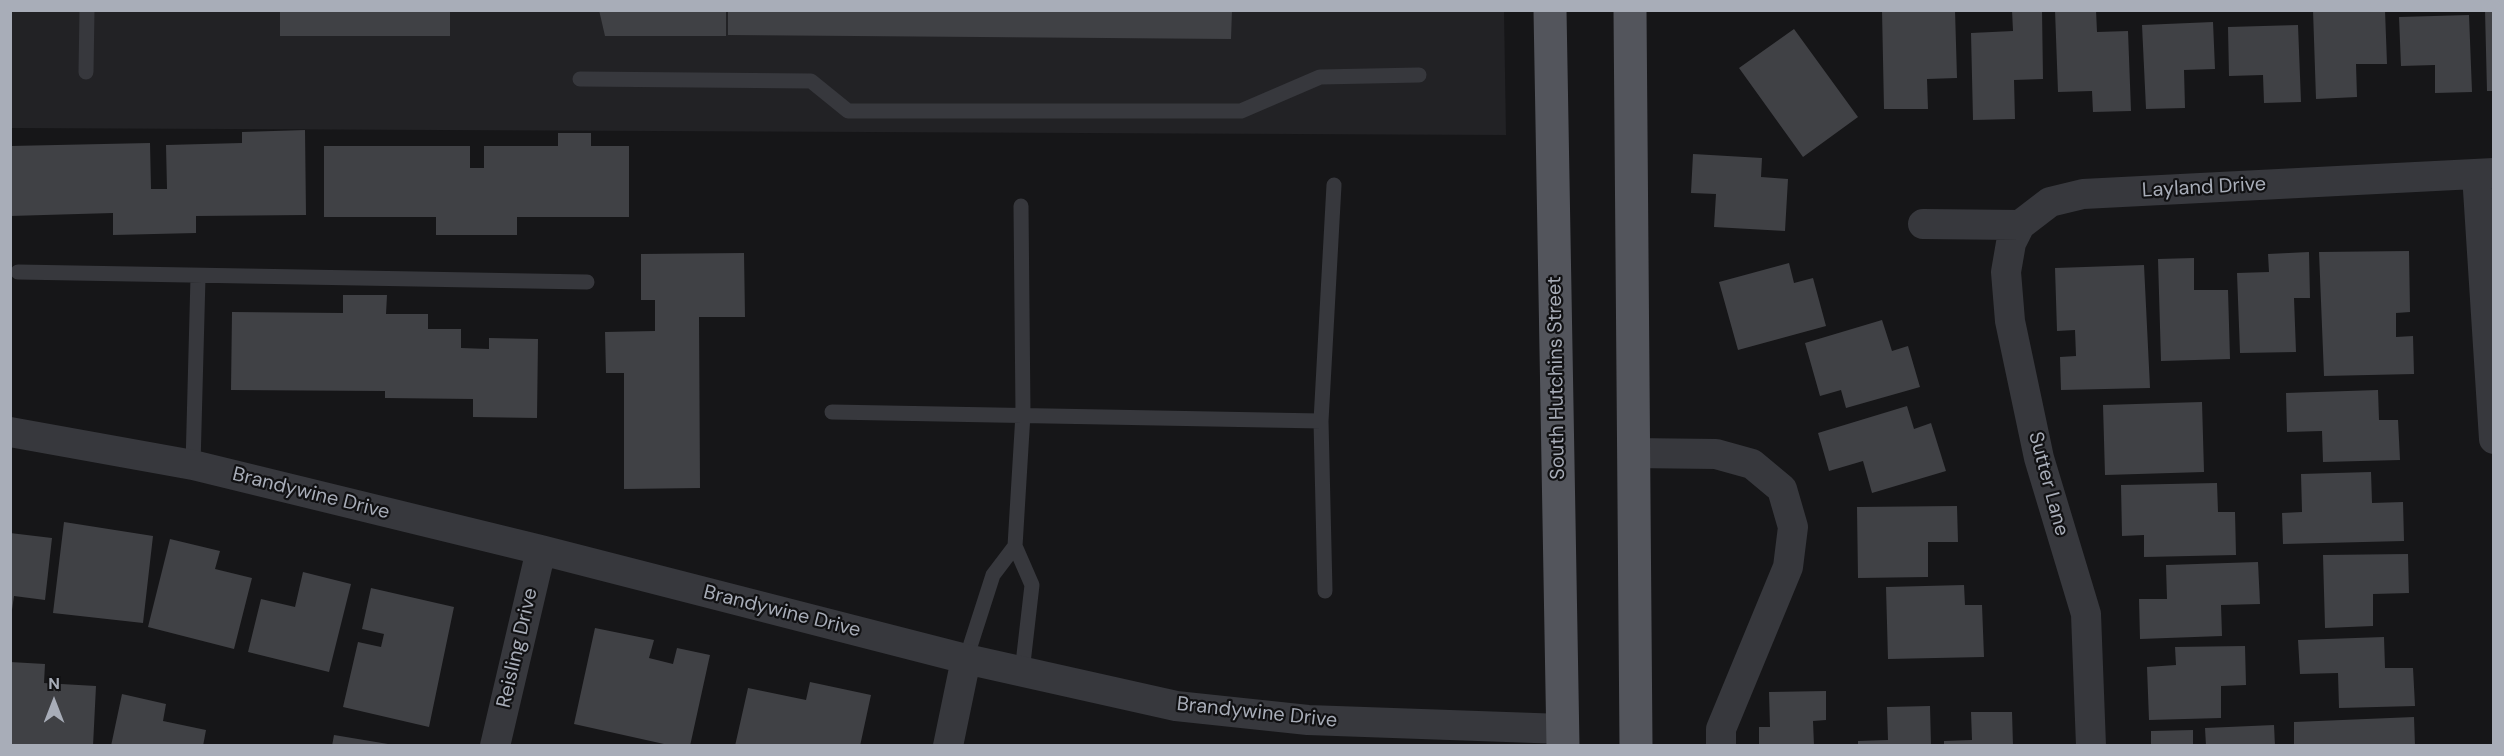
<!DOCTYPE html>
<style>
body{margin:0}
#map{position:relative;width:2504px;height:756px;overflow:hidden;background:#161618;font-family:"DM Sans",sans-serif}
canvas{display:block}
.frame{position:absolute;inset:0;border:12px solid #a8adb8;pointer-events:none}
.north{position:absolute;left:24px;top:672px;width:60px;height:60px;-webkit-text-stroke:4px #111113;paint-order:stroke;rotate:0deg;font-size:16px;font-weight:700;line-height:24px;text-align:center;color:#a8adb8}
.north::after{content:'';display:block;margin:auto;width:21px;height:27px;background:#a8adb8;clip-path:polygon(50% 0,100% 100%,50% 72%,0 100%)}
</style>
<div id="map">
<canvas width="2504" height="756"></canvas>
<div class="frame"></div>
<div class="north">N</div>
</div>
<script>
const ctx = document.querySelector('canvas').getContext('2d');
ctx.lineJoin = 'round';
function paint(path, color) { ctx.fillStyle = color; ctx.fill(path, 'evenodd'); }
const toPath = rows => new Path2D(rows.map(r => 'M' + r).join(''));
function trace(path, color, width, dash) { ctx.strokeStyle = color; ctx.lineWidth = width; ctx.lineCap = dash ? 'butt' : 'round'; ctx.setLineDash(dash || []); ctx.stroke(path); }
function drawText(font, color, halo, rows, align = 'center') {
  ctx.font = font + ' "DM Sans",sans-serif'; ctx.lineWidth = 4.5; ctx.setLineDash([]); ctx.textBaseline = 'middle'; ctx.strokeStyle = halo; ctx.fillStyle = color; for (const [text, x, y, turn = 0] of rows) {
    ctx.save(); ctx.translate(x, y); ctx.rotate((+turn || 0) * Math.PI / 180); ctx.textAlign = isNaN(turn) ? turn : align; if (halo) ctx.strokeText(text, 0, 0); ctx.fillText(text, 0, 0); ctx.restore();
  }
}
paint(toPath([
 [11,11,1504,11,1506,135,11,128]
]), '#222225');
paint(toPath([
 [280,10,450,10,450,36,280,36],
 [599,10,726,10,726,36,605,36],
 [728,10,1232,10,1231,39,728,35],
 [1882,10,1955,10,1957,78,1927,79,1928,109,1884,109],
 [2012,10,2042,10,2043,79,2014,80,2015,119,1973,120,1971,33,2013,31],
 [2055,10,2096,10,2097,32,2128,31,2131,111,2093,112,2092,91,2058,92],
 [2313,10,2385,10,2387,64,2356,64,2357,97,2316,99],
 [2485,10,2494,10,2494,91,2487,91],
 [2469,15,2472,92,2435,93,2435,65,2401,66,2399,17],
 [2213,22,2215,69,2184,70,2185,108,2146,109,2142,25],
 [2298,25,2301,102,2264,103,2263,75,2229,76,2228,27],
 [1794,29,1858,117,1803,157,1739,68],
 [305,130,306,215,196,216,196,233,113,235,113,213,10,216,10,146,150,143,151,189,167,189,166,145,242,143,242,132],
 [558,133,591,133,591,146,629,146,629,217,517,217,517,235,436,235,436,217,324,217,324,146,470,146,470,168,484,168,484,146,558,146],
 [1693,154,1762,158,1761,177,1788,179,1785,231,1714,227,1716,194,1691,193],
 [2409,251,2410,312,2396,313,2396,337,2413,336,2414,374,2324,376,2319,252],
 [2309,252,2310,298,2294,298,2296,352,2240,353,2237,273,2269,272,2268,254],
 [744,253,745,317,699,317,700,488,624,489,624,373,606,373,605,332,655,331,655,300,641,300,641,254],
 [2194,258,2194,290,2228,290,2230,359,2161,361,2158,259],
 [1789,263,1794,283,1813,278,1826,326,1738,350,1719,282],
 [2144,265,2150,388,2061,390,2060,357,2076,356,2075,330,2057,331,2055,268],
 [343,295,387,295,386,314,428,314,428,329,461,329,461,348,489,349,489,338,538,339,537,418,473,417,473,399,385,398,385,391,231,390,232,312,343,313],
 [1882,320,1892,351,1908,346,1920,387,1846,408,1841,390,1820,396,1805,343],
 [2378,390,2379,420,2398,420,2400,460,2323,462,2322,431,2287,432,2286,393],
 [2202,402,2204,472,2105,475,2103,405],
 [1907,406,1914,429,1931,423,1946,471,1872,493,1863,461,1829,471,1818,433],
 [2371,472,2372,503,2403,502,2404,541,2283,544,2282,513,2302,512,2301,474],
 [2217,483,2218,512,2235,512,2236,555,2144,557,2144,535,2122,536,2121,485],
 [1957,506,1958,542,1928,542,1928,577,1858,578,1857,507],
 [64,522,153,536,143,623,53,613],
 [10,533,52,538,45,600,14,596,12,610],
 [170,539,220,551,215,569,252,578,234,649,148,627],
 [2408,554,2409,593,2373,594,2373,626,2325,628,2323,555],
 [2258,562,2260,604,2221,605,2222,636,2140,639,2139,599,2167,599,2166,565],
 [303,572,351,584,329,672,248,652,261,599,295,607],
 [1964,585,1965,605,1982,605,1984,657,1888,659,1886,587],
 [371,588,454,607,429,727,343,707,358,642,381,647,384,634,362,629],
 [595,628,654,640,649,658,673,664,677,648,710,655,690,746,673,746,574,724],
 [2384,637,2385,668,2413,668,2415,706,2339,708,2338,673,2300,674,2298,640],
 [2245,646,2246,685,2221,686,2221,718,2149,720,2147,667,2176,665,2175,647],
 [10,662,45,664,44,683,96,686,93,746,10,746],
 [810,682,871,695,860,746,735,746,748,688,806,700],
 [1826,691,1826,720,1813,721,1814,746,1759,746,1759,727,1770,727,1769,692],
 [122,694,166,704,163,721,206,730,203,746,111,746],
 [1930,706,1931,746,1858,746,1858,741,1888,740,1887,707],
 [1971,712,2012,712,2013,746,1944,746,1944,741,1972,740],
 [2414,717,2415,746,2294,746,2294,722],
 [2274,725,2275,746,2206,746,2205,728],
 [2193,730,2193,746,2151,746,2151,731],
 [334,735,388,744,388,746,332,746]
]), '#404145');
trace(toPath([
 [86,72,87,10],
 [580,79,811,81,848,111,1241,111,1320,77,1419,75],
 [1021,206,1023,414,1015,546,1032,585,1022,672],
 [18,272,587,282],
 [832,412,1321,421],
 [193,465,198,277],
 [1325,591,1321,421,1334,185],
 [966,659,993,575,1015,546]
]), '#37383d', 15);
trace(toPath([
 [2477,174,2494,439],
 [1923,224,2020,225,2050,202,2083,194,2494,173],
 [2020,225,2011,243,2006,272,2010,321,2039,458,2086,614,2091,746],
 [10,432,193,465,541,550,966,659,1176,706,1308,720,1563,729],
 [1633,453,1716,454,1752,464,1782,489,1793,527,1788,567,1721,729,1721,746],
 [495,746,541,550],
 [948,746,966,659]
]), '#37383d', 30);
trace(toPath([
 [1550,10,1563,746],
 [1630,10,1636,746]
]), '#53555c', 33);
drawText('20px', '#a8adb8', '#111113', [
 ["Layland Drive",2204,188,-3],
 ["South Hutchins Street",1557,378,-91],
 ["Sutter Lane",2048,484,75],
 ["Brandywine Drive",311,494,14],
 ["Brandywine Drive",782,612,14],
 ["Reisling Drive",518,648,-77],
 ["Brandywine Drive",1257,713,6]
]);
</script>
